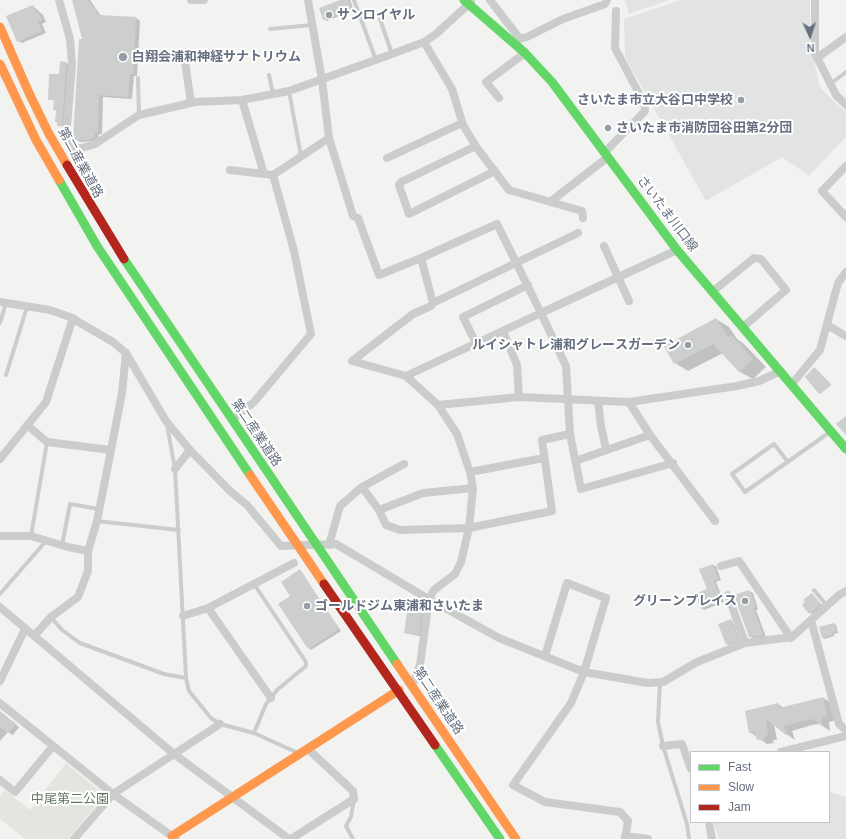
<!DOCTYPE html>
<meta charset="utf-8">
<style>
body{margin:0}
#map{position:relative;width:846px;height:839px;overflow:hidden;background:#f2f3f1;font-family:Helvetica,sans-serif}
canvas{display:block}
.legend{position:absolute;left:690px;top:751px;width:140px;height:72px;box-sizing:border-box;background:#fff;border:1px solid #c1c5cc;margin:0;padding:5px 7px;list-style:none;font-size:12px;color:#656f7f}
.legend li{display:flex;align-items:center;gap:8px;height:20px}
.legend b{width:20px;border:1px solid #c1c5cc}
.north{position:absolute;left:790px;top:16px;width:40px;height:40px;-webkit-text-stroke:3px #fff;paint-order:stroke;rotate:177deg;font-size:11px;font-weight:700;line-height:16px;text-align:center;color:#656f7f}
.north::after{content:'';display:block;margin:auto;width:14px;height:18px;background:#656f7f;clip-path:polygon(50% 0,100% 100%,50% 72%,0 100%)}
</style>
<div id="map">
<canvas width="846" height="839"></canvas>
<ul class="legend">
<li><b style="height:5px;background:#63d668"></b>Fast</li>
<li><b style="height:5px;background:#ff974d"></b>Slow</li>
<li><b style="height:5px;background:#b3261e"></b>Jam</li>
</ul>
<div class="north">N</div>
</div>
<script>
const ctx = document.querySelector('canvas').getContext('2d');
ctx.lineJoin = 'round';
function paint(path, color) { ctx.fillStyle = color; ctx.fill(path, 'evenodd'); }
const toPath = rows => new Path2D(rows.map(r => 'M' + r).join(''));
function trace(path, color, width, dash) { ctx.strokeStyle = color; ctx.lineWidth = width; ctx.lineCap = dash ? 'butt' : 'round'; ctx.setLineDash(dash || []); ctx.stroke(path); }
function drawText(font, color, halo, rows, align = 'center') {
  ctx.font = font + ' Helvetica,"Noto Sans JP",sans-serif'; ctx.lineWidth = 4; ctx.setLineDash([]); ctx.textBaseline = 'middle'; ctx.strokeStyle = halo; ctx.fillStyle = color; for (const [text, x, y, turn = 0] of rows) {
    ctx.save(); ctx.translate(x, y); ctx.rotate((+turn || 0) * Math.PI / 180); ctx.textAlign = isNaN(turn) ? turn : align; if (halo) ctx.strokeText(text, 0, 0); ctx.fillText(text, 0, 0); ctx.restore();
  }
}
paint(toPath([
 [625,0,670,0,629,14],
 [681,0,810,0,810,41,820,88,846,112,846,137,809,176,782,157,706,201,625,57,624,19],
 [829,792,846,797,846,839,719,839,713,822,829,822]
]), '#e2e4e4');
paint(toPath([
 [66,763,103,794,103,798,68,839,25,839,0,819,0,796,5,790,30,810]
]), '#e2e6df');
paint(toPath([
 [73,0,90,0,101,16,136,18,140,21,137,76,134,76,132,99,103,97,102,134,99,134,97,141,80,142,75,139,83,40],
 [343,0,350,0,354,10,327,21,324,19],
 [33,6,43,15,46,22,42,24,46,33,22,43,18,41],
 [61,62,69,64,64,127,58,125,57,111,54,109,55,101,49,99,60,75],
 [716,319,729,327,737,339,744,344,766,367,753,379,740,372,723,353,688,371,675,363],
 [815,368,831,385,820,394,819,393],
 [713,565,716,566,721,580,716,582,724,602,704,610,702,608,709,590],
 [300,571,341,631,311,650,280,604,292,597],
 [749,591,753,593,758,609,756,610,766,637,753,638,750,636,735,596],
 [812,594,823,606,813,615,803,605],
 [409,606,426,610,423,637,405,633],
 [731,620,733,622,740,641,729,645,727,644],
 [834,624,836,625,838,633,834,634,834,636,825,639,822,637],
 [823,698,832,703,836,720,829,722,830,731,820,724,812,725,792,731,795,740,774,725,777,740,773,740,774,743,767,744,750,732,778,704,784,708],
 [0,712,19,727,13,735,8,732,0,741]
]), '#0003');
paint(toPath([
 [72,0,88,0,99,15,136,17,133,74,130,74,128,97,99,95,98,133,95,132,95,137,88,140,74,140,73,138,79,39,82,39],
 [340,0,348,0,352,9,323,20,319,8],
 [33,5,36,13,38,12,42,20,38,22,42,31,17,42,6,16],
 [60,61,66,62,66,64,62,126,57,126,57,122,55,122,56,110,53,110,54,100,48,100,49,74,59,74],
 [716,318,728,337,731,335,753,359,739,372,713,344,674,364,664,346],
 [814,367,831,384,819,394,805,377],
 [846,416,846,435,836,424],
 [713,564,719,579,714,581,722,601,701,609,695,594,707,589,699,569],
 [300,569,339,629,308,649,278,604,290,596,281,582],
 [749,590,756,607,753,608,763,635,749,637,734,595],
 [812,593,821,604,809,614,802,605,805,602,803,600],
 [408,605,422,607,419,635,404,633],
 [731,619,738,640,726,645,718,624],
 [834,623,836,632,831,633,832,635,822,638,819,627],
 [823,697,827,716,821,717,822,727,815,719,802,721,784,726,787,736,766,719,768,735,765,736,765,739,757,740,755,732,749,733,745,711,778,703,779,708],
 [0,711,16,724,8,733,0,727]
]), '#cdcece');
trace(toPath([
 [354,0,376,60],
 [380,19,392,54],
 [270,29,312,25],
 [269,75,273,94],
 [138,78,139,115],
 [830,84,846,72],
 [289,91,301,156],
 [0,323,6,303],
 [6,375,27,307],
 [167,425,175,469,186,678,189,691,211,718,220,724,254,733,298,753],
 [788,462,774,444,732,474,745,492,830,432],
 [97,521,179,530],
 [31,536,47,442],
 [62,545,70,504,99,509],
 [254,584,306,662,306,666,277,690,266,704,254,733],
 [814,590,827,606],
 [0,594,46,541],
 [51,617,62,630,80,643,164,674,186,678],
 [660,682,658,722,663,746,687,824,689,839],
 [353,839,346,826,351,817,354,799]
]), '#cbcccc', 4);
trace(toPath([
 [59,0,70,39,72,64,66,139,74,148,82,148,95,144,139,115,195,102,242,100,289,91,392,54,424,42,436,34,471,2],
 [191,0,204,0],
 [308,0,322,80,329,138,353,216,358,218,379,275,421,258,433,303,431,306,413,314,352,361],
 [490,0,520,39],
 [815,0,815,53,836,95,846,105],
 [512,41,527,37,563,19,605,4,607,0],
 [424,42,452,89,463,125,477,148,509,190,582,211,583,218],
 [184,55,191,103],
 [817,58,846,37],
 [499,98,486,82,525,53],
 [242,100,264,174],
 [476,146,401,182,399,185,409,214,495,171],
 [605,152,645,111,644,103,615,48,616,11],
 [387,158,462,123],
 [846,166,822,191,846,217],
 [230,170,273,175,329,138],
 [550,202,608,157],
 [604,246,629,301],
 [421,258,497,224,541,313,677,250],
 [712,292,754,258,761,259,786,290,743,327],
 [0,302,50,310,70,317,113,342,126,353,166,421,190,450],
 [433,303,578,233],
 [827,325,846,336],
 [503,331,517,365,519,397],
 [476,343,463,317,528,285],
 [352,361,406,376,438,405,457,434,470,472,473,488,469,528,461,562,455,574,434,590,429,599,420,665,412,686],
 [406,376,541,313,566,366,570,434,581,489,673,463],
 [792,384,820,350,838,283,846,272],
 [598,401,601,426,606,449],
 [629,402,650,435,715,521],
 [438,405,519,397,629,402,737,386,759,381,781,371],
 [232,420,254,402,311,334,294,251,273,175],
 [27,425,47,442,111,450],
 [0,459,46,402,73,318],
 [575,461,650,435],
 [175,469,190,450,230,491,247,505,281,546,336,544,425,597,499,638,584,672,648,683,663,682,697,662,745,643,792,637,839,595,846,591],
 [470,472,544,458],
 [362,487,379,510,386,525,400,530,469,528,552,511,542,440,570,434],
 [379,510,423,493,473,488],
 [0,536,31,536,68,547,88,551],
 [329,545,340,506,362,487,404,464],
 [721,566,739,561,791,638],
 [728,595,745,643],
 [0,607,174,754,289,839],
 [208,608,271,698],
 [183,616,208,608,294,563],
 [811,620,839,724,846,730],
 [34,636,51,617,78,597,88,571,88,551,97,521,111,450,122,393,126,353],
 [545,656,567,583,606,598,584,672,571,703,513,785,545,802,620,812,628,821,625,839],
 [0,681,25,629],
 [0,703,113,794,176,839],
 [663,746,682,744,691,769],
 [781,752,846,736],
 [0,780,15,792,53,746],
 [709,822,712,839],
 [625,836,648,839],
 [74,839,113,794,220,724],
 [291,839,354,799,353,791,308,749]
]), '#cbcccc', 8);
trace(toPath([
 [464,0,525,53,552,82,677,250,846,449],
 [59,180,97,246,250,475],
 [124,259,397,664],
 [435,745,500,839]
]), '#63d668', 9);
trace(toPath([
 [0,27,29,93,49,134,67,165],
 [0,64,36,140,59,180],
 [250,475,324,584],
 [397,664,516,839],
 [172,836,399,690]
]), '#ff974d', 9);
trace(toPath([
 [67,165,124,259],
 [324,584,435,745]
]), '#b3261e', 9);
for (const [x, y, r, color] of [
 [329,15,4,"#969da7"],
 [123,57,5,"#969da7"],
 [741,100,4,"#969da7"],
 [608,128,4,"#969da7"],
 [688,345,4,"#969da7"],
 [745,601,4,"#969da7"],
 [307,606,4,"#969da7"]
]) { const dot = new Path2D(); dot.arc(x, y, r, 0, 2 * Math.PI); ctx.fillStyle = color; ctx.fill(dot); trace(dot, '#fff', 1.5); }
drawText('bold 13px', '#656f7f', '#fff', [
 ["サンロイヤル",337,15],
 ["白翔会浦和神経サナトリウム",132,57],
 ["さいたま市立大谷口中学校",733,100,"right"],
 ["さいたま市消防団谷田第2分団",616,128],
 ["ルイシャトレ浦和グレースガーデン",680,345,"right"],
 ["グリーンプレイス",737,601,"right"],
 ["ゴールドジム東浦和さいたま",315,606]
], 'left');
drawText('13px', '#656f7f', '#fff', [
 ["第二産業道路",80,163,61],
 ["さいたま川口線",667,214,53],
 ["第二産業道路",256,433,56],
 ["第二産業道路",438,701,56]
]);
drawText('13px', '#647763', '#fff', [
 ["中尾第二公園",70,799]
]);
</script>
